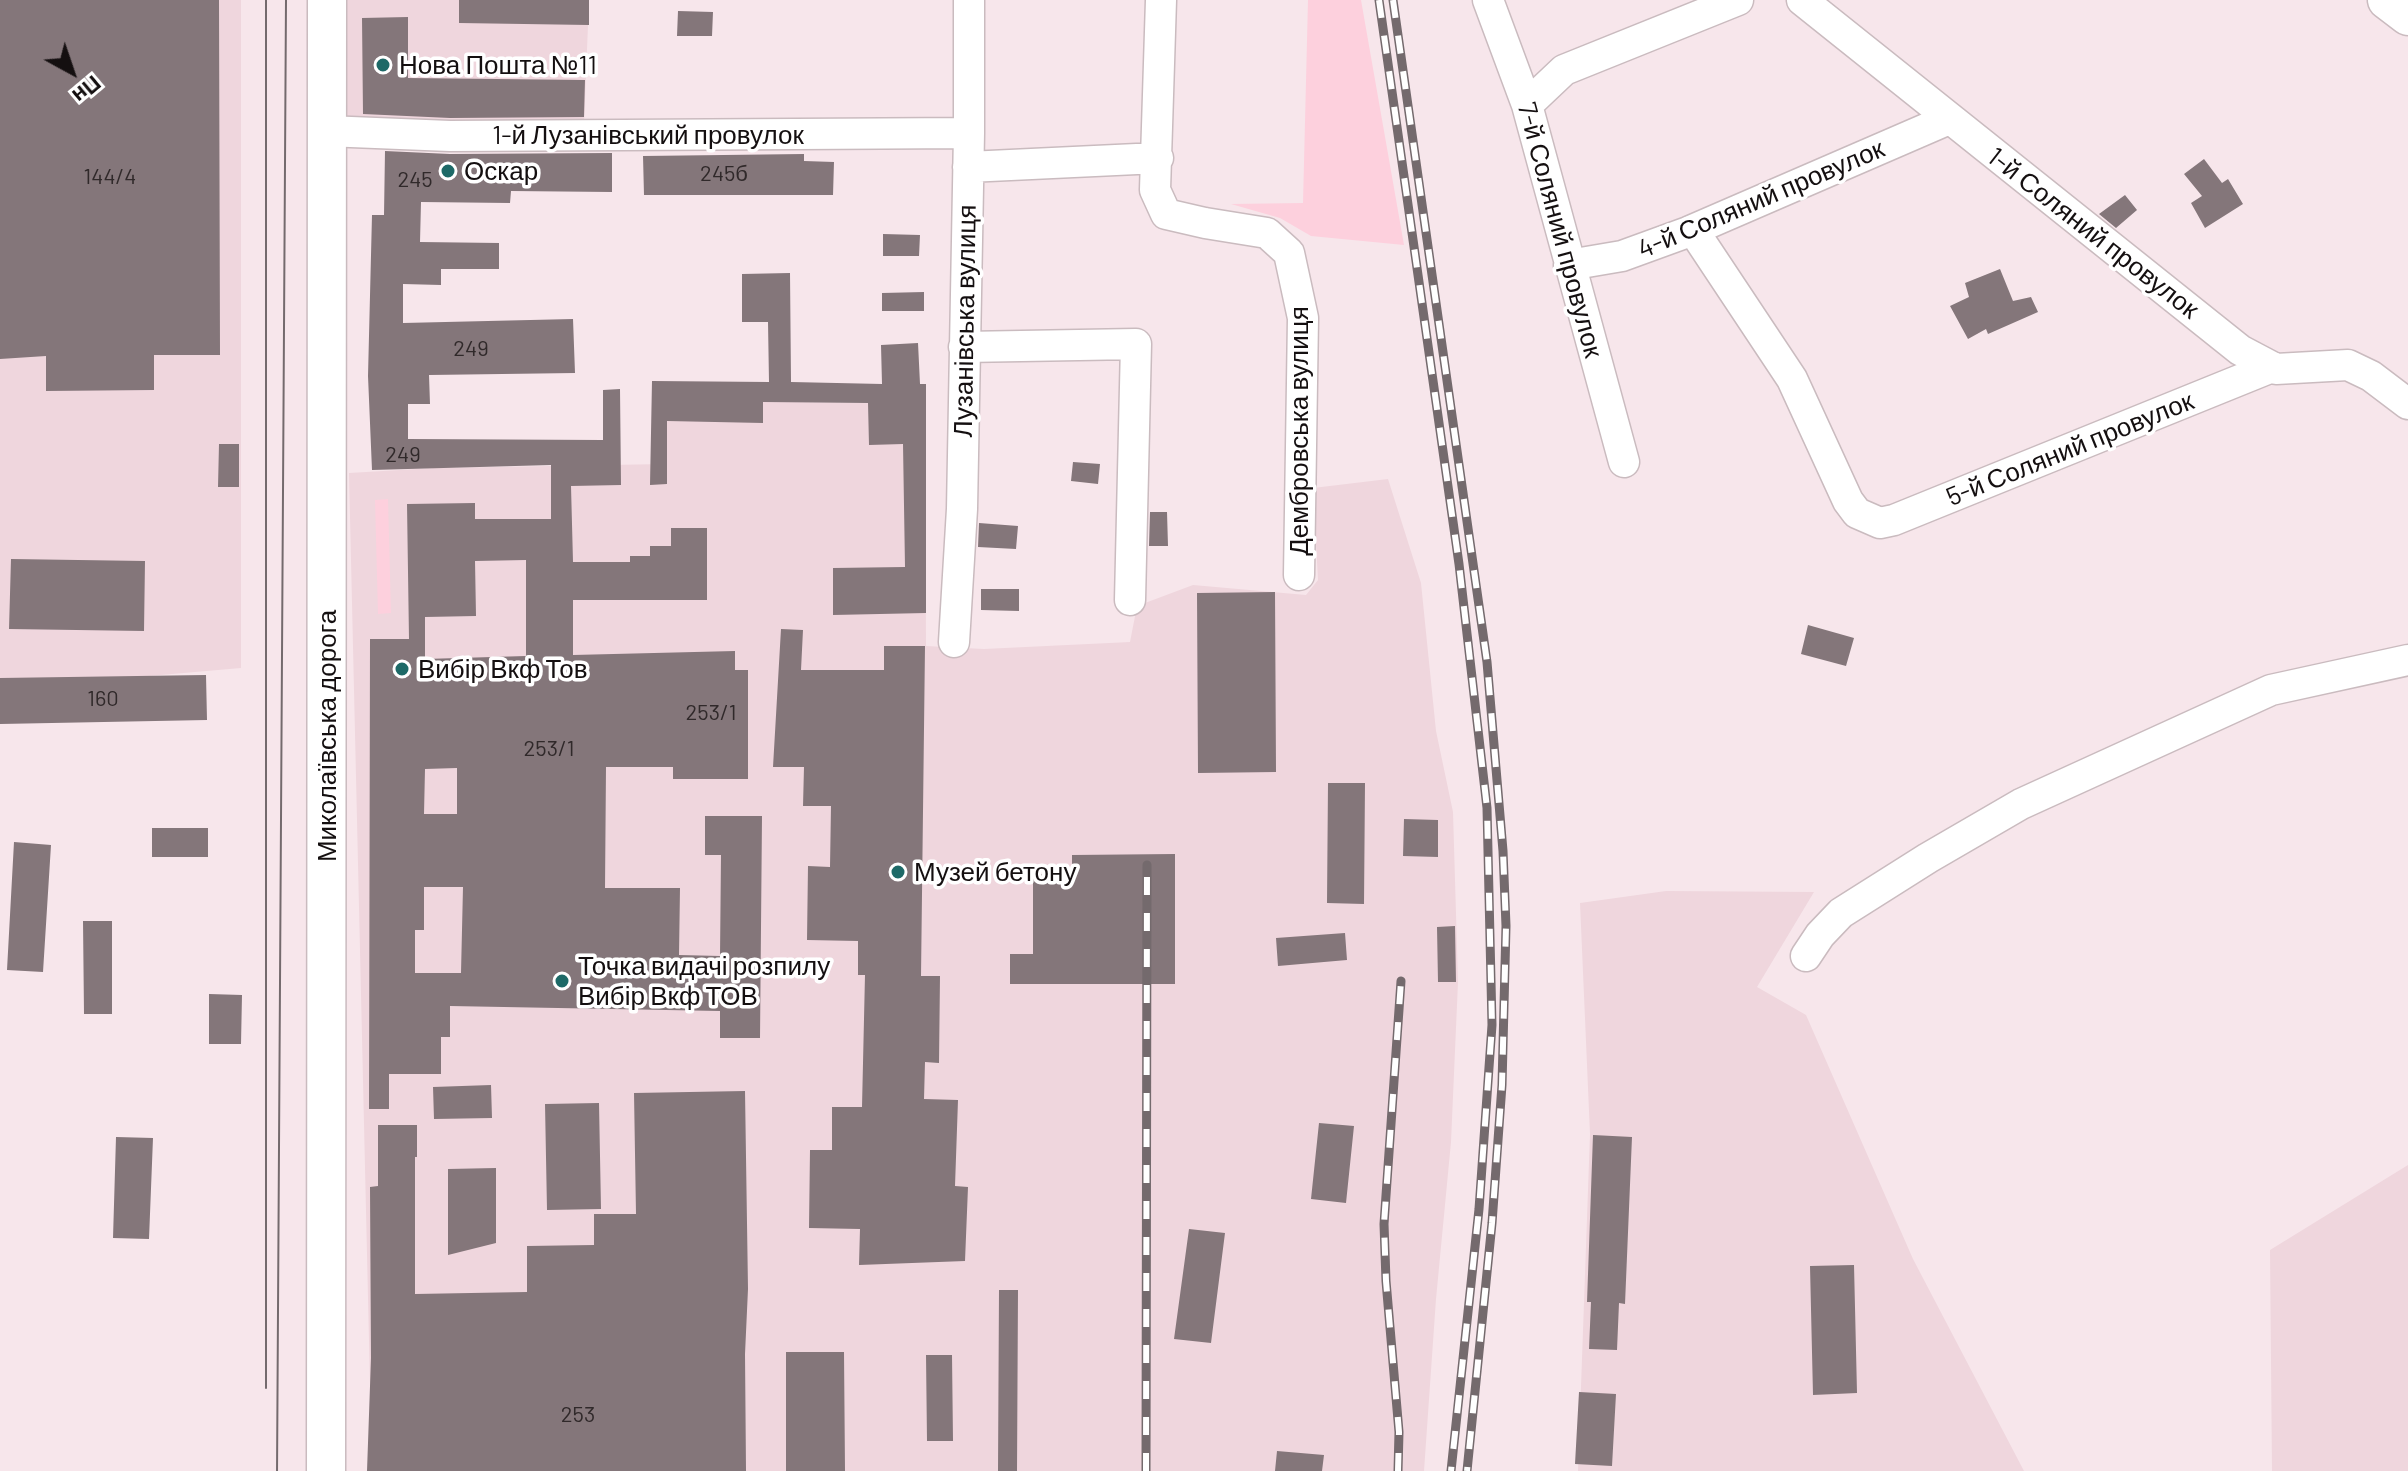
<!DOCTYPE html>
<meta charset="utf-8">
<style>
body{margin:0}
#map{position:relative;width:2408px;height:1471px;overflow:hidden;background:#f7e6eb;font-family:Barlow,sans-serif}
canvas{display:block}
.north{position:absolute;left:32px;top:32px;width:80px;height:80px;-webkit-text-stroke:6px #fff;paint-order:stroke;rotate:140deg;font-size:22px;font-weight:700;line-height:32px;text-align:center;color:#140f10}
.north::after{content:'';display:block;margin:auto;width:28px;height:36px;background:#140f10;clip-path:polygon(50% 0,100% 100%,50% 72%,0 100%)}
</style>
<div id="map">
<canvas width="2408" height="1471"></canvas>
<div class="north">Пн</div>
</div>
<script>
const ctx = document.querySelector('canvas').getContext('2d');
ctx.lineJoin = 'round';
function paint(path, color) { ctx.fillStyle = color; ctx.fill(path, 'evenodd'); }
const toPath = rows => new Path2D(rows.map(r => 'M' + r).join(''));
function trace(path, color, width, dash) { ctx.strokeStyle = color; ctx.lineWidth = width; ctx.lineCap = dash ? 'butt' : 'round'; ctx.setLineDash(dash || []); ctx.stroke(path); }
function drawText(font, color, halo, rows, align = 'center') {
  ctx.font = font + ' Barlow,sans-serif'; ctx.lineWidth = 7; ctx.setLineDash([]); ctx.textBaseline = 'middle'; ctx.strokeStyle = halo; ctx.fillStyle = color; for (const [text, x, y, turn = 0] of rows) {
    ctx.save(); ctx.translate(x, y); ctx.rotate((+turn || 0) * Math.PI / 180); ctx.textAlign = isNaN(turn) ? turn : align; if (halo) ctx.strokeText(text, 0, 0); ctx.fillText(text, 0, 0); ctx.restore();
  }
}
paint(toPath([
 [0,0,241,0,241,668,0,689],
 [338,0,589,0,584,124,344,120],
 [667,400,925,404,926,646,984,649,1130,642,1137,606,1193,585,1306,595,1318,580,1313,488,1388,479,1421,583,1436,731,1453,812,1458,982,1451,1142,1436,1299,1424,1471,372,1471,349,473,434,468,666,464],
 [1666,891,1814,892,1757,987,1806,1015,1913,1259,2024,1471,1578,1471,1590,1134,1580,903],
 [2408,1165,2408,1471,2272,1471,2270,1250]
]), '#efd6dd');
paint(toPath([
 [1308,0,1361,0,1404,245,1311,236,1280,218,1231,204,1303,203],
 [388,499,391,613,378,614,375,500]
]), '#fdd0dd');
paint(toPath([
 [0,0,219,0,220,355,154,355,154,390,46,391,46,356,0,359],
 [459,0,589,0,589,25,459,23],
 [678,11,713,12,712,36,677,36],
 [408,17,408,78,585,80,584,117,450,118,363,114,362,18],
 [385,151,450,154,612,153,612,192,511,191,510,203,421,202,420,242,499,243,499,269,441,269,441,285,403,284,403,323,573,319,575,373,429,375,430,404,408,404,408,439,603,440,603,390,620,389,621,485,571,486,573,562,630,562,630,556,650,556,650,546,671,546,671,528,707,528,707,600,573,600,573,655,735,651,735,670,748,670,748,779,673,779,673,767,606,767,605,888,680,888,679,955,720,956,721,855,705,855,705,816,762,816,760,1038,720,1038,720,1011,450,1006,450,1037,441,1037,441,1074,389,1074,389,1109,369,1109,370,639,409,639,407,504,475,503,475,519,551,519,551,465,372,470,368,376,372,215,384,215],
 [526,560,526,656,425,659,425,617,476,616,475,561],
 [457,768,457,814,424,814,425,769],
 [424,887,463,887,461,973,415,973,415,930,424,930],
 [804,154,804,161,834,162,833,195,644,195,643,156],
 [2204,159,2222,183,2228,179,2243,204,2205,228,2191,203,2202,196,2184,174],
 [2125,195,2137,210,2116,228,2099,214],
 [883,234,920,235,919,256,883,256],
 [2000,269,2013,301,2031,297,2038,312,1988,334,1986,329,1968,339,1950,306,1969,297,1965,283],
 [790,273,791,382,882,384,881,345,918,343,920,384,926,384,926,613,833,615,833,568,905,567,903,444,869,445,868,403,763,402,763,423,667,421,667,484,650,485,652,381,769,382,768,322,742,322,742,274],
 [924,292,924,311,882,311,882,293],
 [219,444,239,444,239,487,218,487],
 [1073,462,1100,464,1098,484,1071,481],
 [1150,512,1167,512,1168,546,1149,546],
 [979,523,1018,526,1016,549,978,547],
 [11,559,145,561,144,631,9,629],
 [981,589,1019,589,1019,611,981,610],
 [1275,592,1276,772,1198,773,1197,593],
 [1808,625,1854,638,1846,666,1801,654],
 [781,629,803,630,801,670,884,670,884,646,925,646,921,976,940,976,939,1063,925,1062,924,1099,958,1100,955,1186,968,1187,965,1261,859,1265,860,1229,809,1228,810,1150,832,1150,832,1107,862,1107,865,975,858,975,858,941,807,940,808,866,830,867,831,806,803,806,804,767,773,767],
 [206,675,207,720,0,724,0,678],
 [1328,783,1365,783,1364,904,1327,903],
 [1404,819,1438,820,1438,857,1403,856],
 [152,828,208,828,208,857,152,857],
 [14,842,51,845,43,972,7,970],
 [1175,854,1175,984,1010,984,1010,954,1033,954,1033,874,1072,874,1072,855],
 [83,921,112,921,112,1014,84,1014],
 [1455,926,1456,982,1438,982,1437,927],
 [1345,933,1347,960,1278,966,1276,938],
 [209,994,242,995,241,1044,209,1044],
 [491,1085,492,1118,434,1119,433,1087],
 [745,1091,748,1289,745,1354,746,1471,367,1471,371,1358,370,1187,378,1186,378,1125,417,1125,417,1157,415,1157,415,1294,527,1292,527,1246,594,1245,594,1214,636,1214,634,1093],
 [599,1103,601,1209,547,1210,545,1104],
 [1319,1123,1354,1126,1346,1203,1311,1199],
 [1593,1135,1632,1137,1625,1304,1619,1303,1617,1350,1589,1349,1591,1302,1587,1302],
 [116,1137,153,1138,149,1239,113,1238],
 [496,1168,496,1243,448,1255,448,1169],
 [1189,1229,1225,1233,1211,1343,1174,1339],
 [1854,1265,1857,1393,1813,1395,1810,1266],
 [999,1290,1018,1290,1017,1471,998,1471],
 [786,1352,844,1352,845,1471,786,1471],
 [926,1355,952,1355,953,1441,927,1441],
 [1579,1392,1616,1394,1612,1466,1575,1464],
 [1277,1451,1324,1455,1322,1471,1275,1471]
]), '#84767a');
const minor = toPath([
 [1161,0,1155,190,1166,214,1205,223,1267,233,1289,253,1303,318,1299,575],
 [1488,0,1527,105,1624,462],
 [1802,0,2240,350,2276,369,2348,365,2371,376,2408,404],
 [1527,105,1564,70,1738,0],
 [326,131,450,136,969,133],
 [968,167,1158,158],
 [1693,230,1792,379,1848,501,1857,513,1880,523,1894,520,2272,367],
 [1569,265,1622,256,1688,232,1949,119],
 [964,347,1136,344,1130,600],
 [954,642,962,509,969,133,969,0],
 [1806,956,1820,935,1841,913,1928,858,2021,804,2271,690,2408,660]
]);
const major = toPath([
 [2387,0,2408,16],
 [326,1471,327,0]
]);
trace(minor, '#cabbbf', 33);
trace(major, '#cabbbf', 41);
trace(minor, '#fff', 30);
trace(major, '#fff', 38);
trace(toPath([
 [266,1388,266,0],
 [277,1471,286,0]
]), '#746a6d', 2);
const rail = toPath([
 [1379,0,1459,564,1487,808,1492,1025,1479,1209,1451,1471],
 [1393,0,1487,662,1503,851,1506,926,1502,1085,1492,1223,1467,1471],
 [1146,1471,1147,865],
 [1398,1471,1399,1432,1386,1281,1384,1224,1401,981]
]);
trace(rail, '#746a6d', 9);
trace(rail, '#fff', 6, [18]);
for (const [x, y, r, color] of [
 [383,65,8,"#1d6967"],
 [448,171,8,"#1d6967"],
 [402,669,8,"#1d6967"],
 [898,872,8,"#1d6967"],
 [562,981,8,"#1d6967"]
]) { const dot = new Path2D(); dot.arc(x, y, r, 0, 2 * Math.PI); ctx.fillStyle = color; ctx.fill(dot); trace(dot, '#fff', 3); }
drawText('22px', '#30292a', null, [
 ["245б",724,174],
 ["144/4",110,177],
 ["245",415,180],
 ["249",471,349],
 ["249",403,455],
 ["160",103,699],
 ["253/1",711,713],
 ["253/1",549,749],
 ["253",578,1415]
]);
drawText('26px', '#140f10', '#fff', [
 ["Нова Пошта №11",399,65],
 ["Оскар",464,171],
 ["Вибір Вкф Тов",418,669],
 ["Музей бетону",914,872],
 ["Точка видачі розпилу",578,966],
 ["Вибір Вкф ТОВ",578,996]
], 'left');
drawText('26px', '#140f10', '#fff', [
 ["1-й Лузанівський провулок",648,135],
 ["4-й Соляний провулок",1761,199,-23],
 ["7-й Соляний провулок",1560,230,75],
 ["1-й Соляний провулок",2093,233,38],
 ["Лузанівська вулиця",965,321,-89],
 ["Дембровська вулиця",1299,431,-90],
 ["5-й Соляний провулок",2070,449,-22],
 ["Миколаївська дорога",327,736,-90]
]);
</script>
